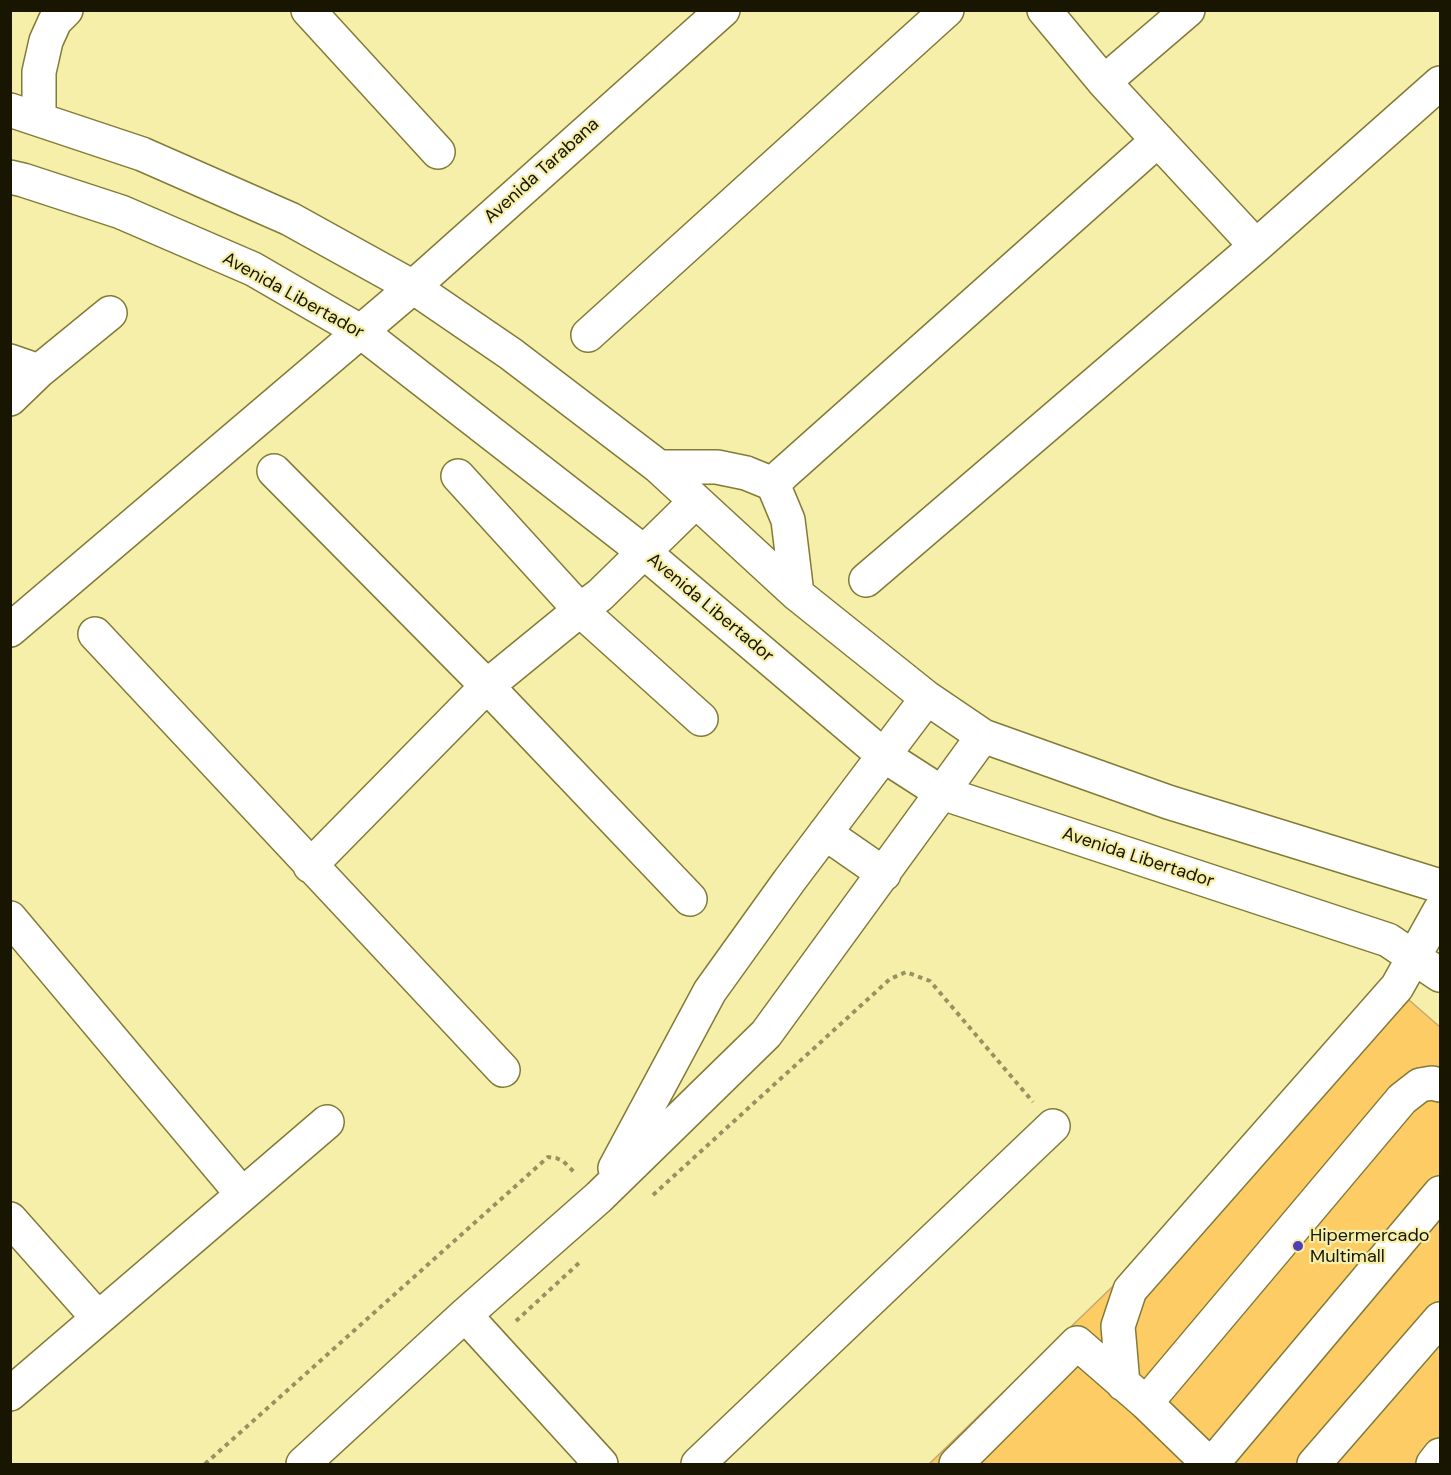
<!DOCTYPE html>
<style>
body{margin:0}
#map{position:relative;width:1451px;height:1475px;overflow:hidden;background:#f5efa9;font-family:"DM Sans",sans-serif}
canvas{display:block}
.frame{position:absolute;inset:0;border:12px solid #181500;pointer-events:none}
</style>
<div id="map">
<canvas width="1451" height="1475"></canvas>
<div class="frame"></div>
</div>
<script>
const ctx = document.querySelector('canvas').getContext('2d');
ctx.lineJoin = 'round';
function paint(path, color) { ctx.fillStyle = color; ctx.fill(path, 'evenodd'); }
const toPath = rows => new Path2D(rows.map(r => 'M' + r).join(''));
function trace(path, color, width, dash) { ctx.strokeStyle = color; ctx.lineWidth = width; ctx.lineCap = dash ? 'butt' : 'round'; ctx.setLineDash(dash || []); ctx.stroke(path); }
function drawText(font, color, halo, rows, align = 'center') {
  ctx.font = font + ' "DM Sans",sans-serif'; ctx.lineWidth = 4.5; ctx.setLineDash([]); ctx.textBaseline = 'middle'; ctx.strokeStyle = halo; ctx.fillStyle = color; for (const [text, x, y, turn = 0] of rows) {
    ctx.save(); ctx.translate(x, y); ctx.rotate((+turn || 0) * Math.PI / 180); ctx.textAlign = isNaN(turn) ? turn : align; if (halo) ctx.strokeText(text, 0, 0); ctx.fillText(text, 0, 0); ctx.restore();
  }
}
const building = toPath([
 [1409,1000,1440,1027,1440,1464,929,1464,1409,1000]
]);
paint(building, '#fecc65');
trace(building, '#c8a86a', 1.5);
const minor = toPath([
 [308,10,438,152],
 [1044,10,1104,82,1256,246],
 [1104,82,1188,10],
 [10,110,142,154,290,219,413,287,511,354,659,467,797,594,927,698,983,736,1168,802,1440,886],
 [39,118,39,72,46,41,55,21,66,10],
 [10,177,23,180,121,212,253,269,360,331,644,552,883,755,942,793,1388,940,1440,975],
 [588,335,947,10],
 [10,361,39,371,10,399],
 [39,371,110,313],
 [659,467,717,467,746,473,773,484,788,520,797,594],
 [274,471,487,686,690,899],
 [458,476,580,610,701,719],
 [773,484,783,474,1158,140],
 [866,580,1256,246,1440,83],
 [10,630,413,287,723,10],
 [95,634,503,1070],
 [825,833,884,874],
 [310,866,487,686,580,610,600,595,696,501],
 [10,918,242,1194],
 [615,1168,710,991,789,881,927,698],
 [10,1219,98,1318],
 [465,1315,601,1464],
 [1123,1384,1118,1326,1130,1290,1397,987,1440,910],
 [10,1394,327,1122],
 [1146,1403,1402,1099,1420,1085,1432,1083,1440,1085],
 [303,1464,465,1315,599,1197,766,1034,983,736],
 [698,1464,1053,1126],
 [956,1464,1077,1343,1146,1403,1209,1464],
 [1212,1464,1440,1193],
 [1314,1464,1440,1319],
 [1433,1464,1440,1455]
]);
trace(minor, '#827b38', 36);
trace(toPath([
 [653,1195,890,979,906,972,930,981,1033,1102],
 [516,1321,579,1263],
 [205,1464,548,1157,556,1158,563,1161,576,1174]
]), '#979361', 4, [4.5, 4.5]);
trace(minor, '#fff', 33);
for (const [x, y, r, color] of [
 [1298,1246,6,"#503eb6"]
]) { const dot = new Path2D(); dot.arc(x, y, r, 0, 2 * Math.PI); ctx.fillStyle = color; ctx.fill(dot); trace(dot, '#f5efa9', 2); }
drawText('18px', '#181500', '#f5efa9', [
 ["Avenida Tarabana",542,171,-42],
 ["Avenida Libertador",293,296,29],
 ["Avenida Libertador",710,608,40],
 ["Avenida Libertador",1138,858,18]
]);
drawText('18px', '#181500', '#f5efa9', [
 ["Hipermercado",1310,1236],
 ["Multimall",1310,1257]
], 'left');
</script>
